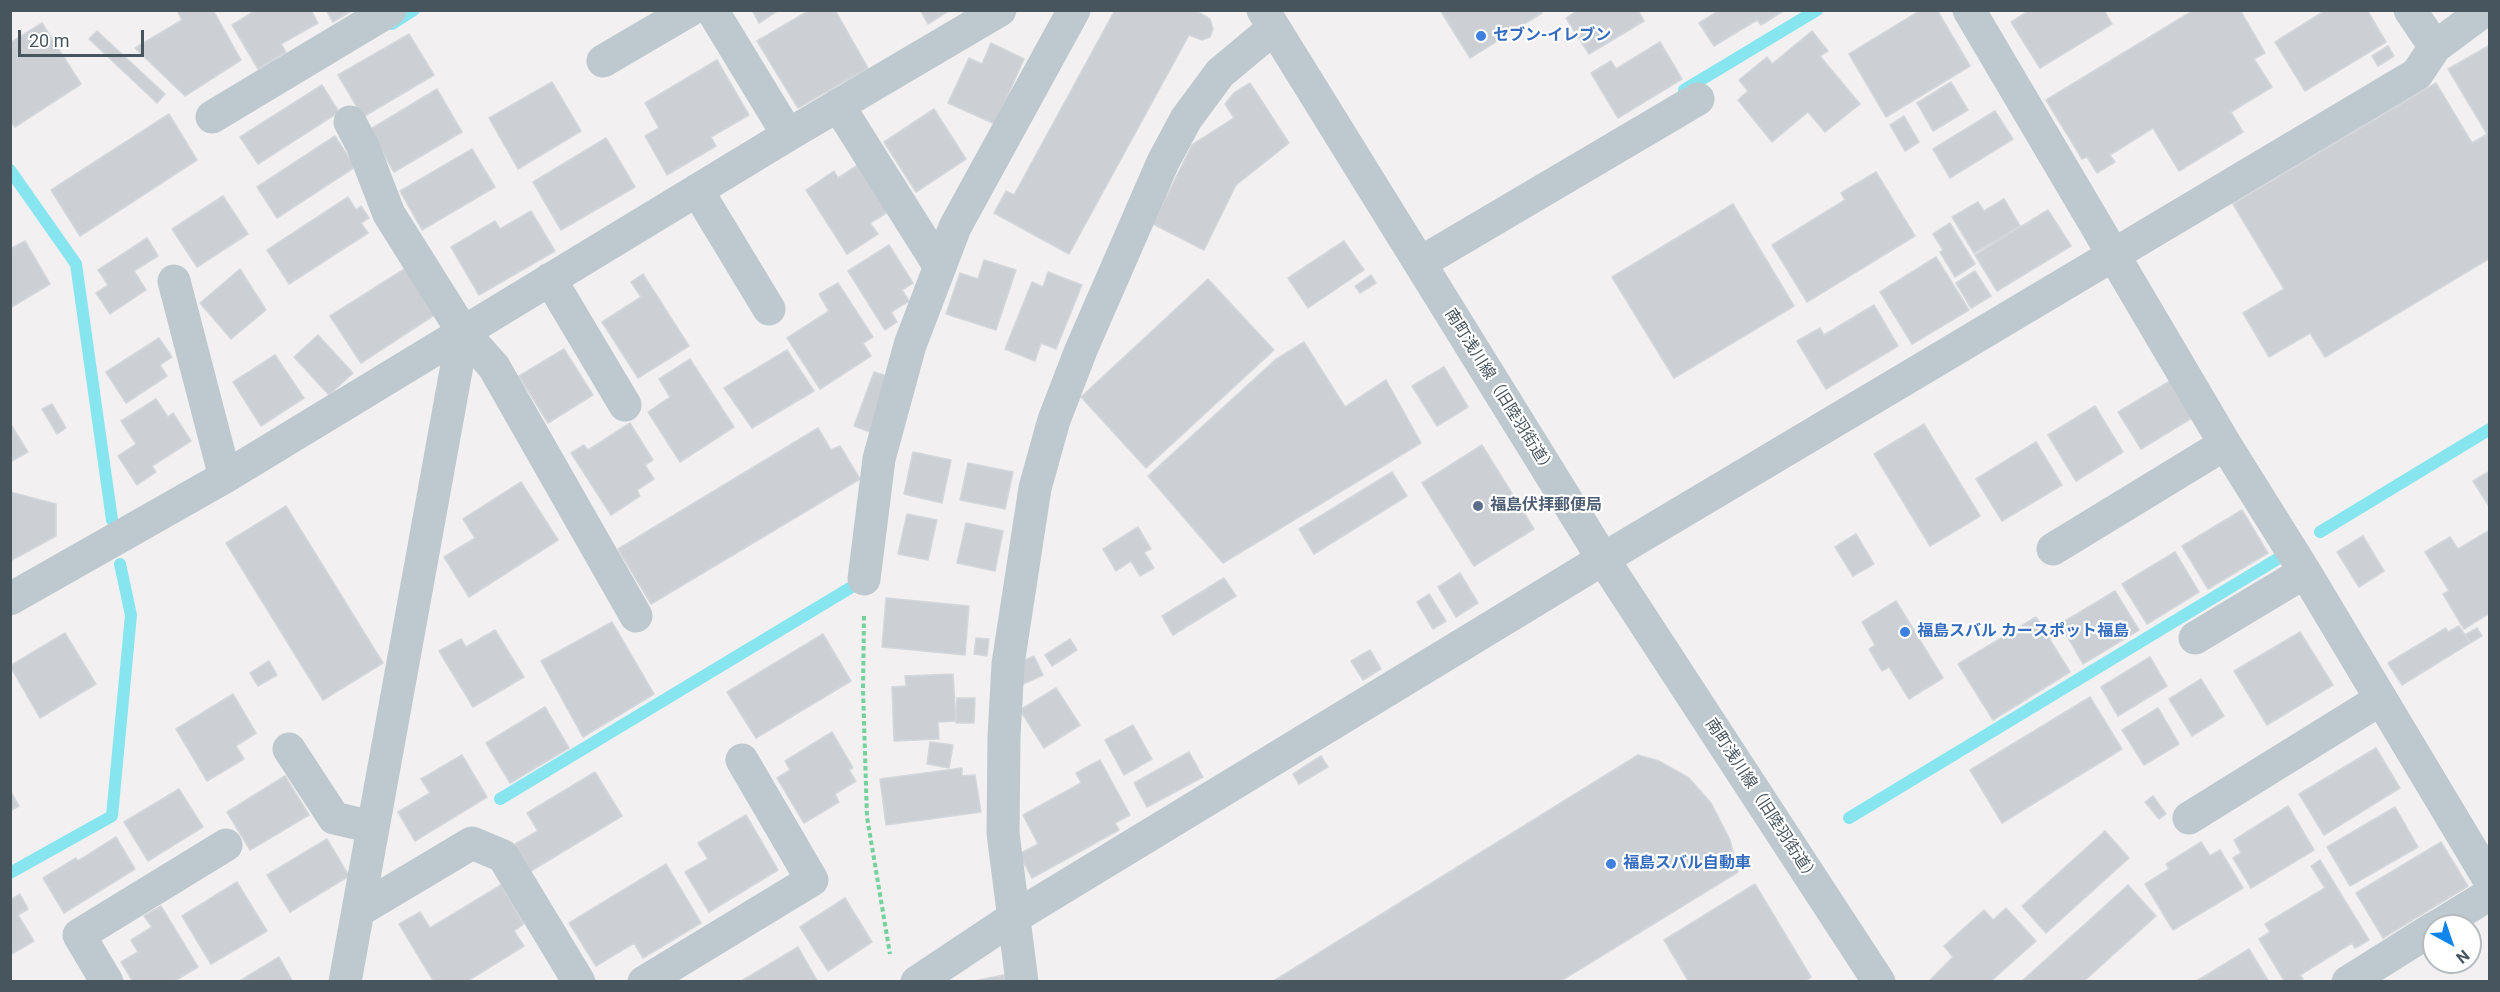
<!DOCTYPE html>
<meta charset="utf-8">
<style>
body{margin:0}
#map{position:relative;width:2500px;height:992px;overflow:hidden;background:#f2f0f0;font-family:Roboto,sans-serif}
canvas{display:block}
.frame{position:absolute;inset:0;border:12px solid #47555e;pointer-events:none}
.north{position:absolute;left:2422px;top:914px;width:60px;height:60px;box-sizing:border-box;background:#fff;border:2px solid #b5bbbf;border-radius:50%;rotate:140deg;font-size:16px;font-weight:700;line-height:24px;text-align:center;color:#47555e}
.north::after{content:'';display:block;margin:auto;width:21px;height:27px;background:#1086ec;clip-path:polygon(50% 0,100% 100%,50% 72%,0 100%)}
.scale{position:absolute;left:18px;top:30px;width:126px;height:27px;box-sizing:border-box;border:3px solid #47555e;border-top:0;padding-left:8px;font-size:18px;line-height:21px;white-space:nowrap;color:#47555e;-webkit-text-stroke:4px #fff;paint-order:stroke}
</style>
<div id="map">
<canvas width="2500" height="992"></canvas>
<div class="frame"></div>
<div class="north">N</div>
<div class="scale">20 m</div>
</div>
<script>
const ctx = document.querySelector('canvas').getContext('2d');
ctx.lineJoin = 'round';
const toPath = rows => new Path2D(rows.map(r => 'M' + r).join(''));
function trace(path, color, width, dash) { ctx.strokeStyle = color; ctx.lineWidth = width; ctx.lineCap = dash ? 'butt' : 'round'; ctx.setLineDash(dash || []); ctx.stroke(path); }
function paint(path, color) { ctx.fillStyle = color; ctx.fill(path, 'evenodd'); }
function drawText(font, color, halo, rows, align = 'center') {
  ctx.font = font + ' Roboto,"Noto Sans JP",sans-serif'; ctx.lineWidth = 4.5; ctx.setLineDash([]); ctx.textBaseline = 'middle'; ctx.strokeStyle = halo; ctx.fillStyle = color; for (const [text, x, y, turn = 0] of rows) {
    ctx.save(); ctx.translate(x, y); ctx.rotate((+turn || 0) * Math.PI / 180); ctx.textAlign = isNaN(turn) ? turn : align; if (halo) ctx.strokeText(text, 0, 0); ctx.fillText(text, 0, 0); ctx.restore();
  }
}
trace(toPath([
 [392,24,414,10],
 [1684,90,1817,10],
 [10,170,76,264,112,520],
 [2320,532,2490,429],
 [500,799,855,585],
 [1849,818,2279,558],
 [10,873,112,816,131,615,120,564]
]), '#87e5f0', 12);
const building = toPath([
 [177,10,213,10,241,60,185,96,135,48,182,20,177,10],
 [256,10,311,10,318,23,281,44,286,52,258,69,232,25,256,10],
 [326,10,353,10,333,22,326,10],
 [752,10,779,10,759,23,752,10],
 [810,10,835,10,868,68,798,108,757,41,810,10],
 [920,10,950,10,928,24,920,10],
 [1115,10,1195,10,1210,19,1213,29,1210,37,1202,40,1189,35,1069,254,994,213,1006,191,1014,195,1115,10],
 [1440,10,1540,10,1542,13,1470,58,1440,10],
 [1578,10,1638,10,1644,21,1589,54,1566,18,1578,10],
 [1720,10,1785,10,1761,25,1757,20,1714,46,1699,23,1720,10],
 [1921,10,1937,10,1970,66,1886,117,1849,54,1921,10],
 [2030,10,2104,10,2112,24,2040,68,2011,22,2030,10],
 [2194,10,2240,10,2265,53,2254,59,2272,87,2231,112,2243,132,2179,171,2153,128,2110,155,2115,162,2097,173,2087,157,2082,159,2046,100,2194,10],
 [2326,10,2367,10,2386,42,2305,91,2275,42,2326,10],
 [42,23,81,84,15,127,10,121,10,43,42,23],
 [97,31,165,94,157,103,89,39,97,31],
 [1812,31,1828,51,1820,56,1860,104,1825,132,1808,112,1772,142,1738,100,1748,91,1739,80,1767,57,1772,64,1812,31],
 [409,34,434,75,363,117,338,75,409,34],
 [1660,42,1682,79,1618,118,1591,73,1611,61,1616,69,1660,42],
 [991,43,1024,59,995,124,948,103,969,58,982,64,991,43],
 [2490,45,2490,258,2325,357,2310,333,2269,357,2243,313,2284,289,2233,204,2436,83,2472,143,2487,134,2448,69,2490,45],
 [2388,46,2394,56,2378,66,2372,56,2388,46],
 [717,60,749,115,711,137,716,146,667,175,645,136,659,128,645,103,717,60],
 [552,82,581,131,518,169,489,118,552,82],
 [1951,82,1968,110,1933,131,1917,103,1951,82],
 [1250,83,1289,143,1236,185,1204,250,1153,224,1192,145,1234,118,1225,104,1234,93,1250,83],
 [322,85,339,112,258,164,240,137,322,85],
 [437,89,462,132,394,172,369,130,437,89],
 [934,109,966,159,916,192,884,142,934,109],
 [1995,111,2013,139,1950,178,1933,149,1995,111],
 [169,114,197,160,80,236,51,190,169,114],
 [1904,116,1919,142,1905,151,1890,125,1904,116],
 [335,136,355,167,277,218,257,187,335,136],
 [606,138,635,187,561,230,533,182,606,138],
 [472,149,495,187,422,230,400,191,472,149],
 [858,165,888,212,870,223,878,234,847,254,806,190,834,171,838,178,858,165],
 [1876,172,1915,236,1807,302,1772,245,1845,200,1841,193,1876,172],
 [223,196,248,234,197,267,172,229,223,196],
 [348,197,356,210,361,206,369,218,361,223,368,233,289,284,267,250,348,197],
 [2004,199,2020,226,1974,253,1952,217,1978,202,1984,211,2004,199],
 [1733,204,1794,306,1674,378,1612,277,1733,204],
 [2048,210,2071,246,1997,291,1975,255,2048,210],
 [531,211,555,251,479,295,451,247,495,221,500,229,531,211],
 [1950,223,1975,264,1955,277,1940,252,1943,250,1933,234,1950,223],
 [147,238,158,256,134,271,146,290,110,314,96,293,108,285,98,270,147,238],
 [25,241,50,284,10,308,10,249,25,241],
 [1344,241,1364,270,1308,308,1288,278,1344,241],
 [889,245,913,283,902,290,909,301,891,312,897,322,885,330,848,271,889,245],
 [1936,257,1969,310,1912,344,1880,292,1936,257],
 [984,260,1016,270,996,330,946,314,960,273,978,279,984,260],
 [406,268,436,314,361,363,330,316,406,268],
 [240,269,266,310,231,339,200,303,240,269],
 [1975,271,1991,296,1971,308,1956,283,1975,271],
 [1048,272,1082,285,1056,349,1041,343,1035,361,1005,349,1032,282,1043,287,1048,272],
 [643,274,689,346,638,378,602,322,641,297,631,282,643,274],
 [1371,275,1376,283,1360,293,1355,286,1371,275],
 [1208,279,1274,350,1146,468,1081,397,1208,279],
 [838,283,873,337,863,343,871,356,820,389,787,338,829,311,819,294,838,283],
 [1874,305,1898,346,1826,389,1797,341,1820,328,1824,335,1874,305],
 [318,335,353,373,329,395,294,357,318,335],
 [159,338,172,357,160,365,167,376,126,403,106,372,159,338],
 [1304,342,1345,407,1386,380,1421,443,1223,563,1148,476,1275,360,1304,342],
 [564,349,593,395,548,423,519,376,564,349],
 [787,350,814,391,752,428,724,388,787,350],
 [275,355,304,398,261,426,233,382,275,355],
 [690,359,734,427,680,462,648,412,670,397,659,379,690,359],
 [1444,367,1468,407,1437,426,1412,386,1444,367],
 [874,372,890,377,870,432,854,426,874,372],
 [2170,381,2192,418,2141,449,2118,412,2170,381],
 [156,399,168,417,173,413,191,441,152,466,156,472,137,485,118,456,136,444,121,421,156,399],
 [52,404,66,428,57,434,42,409,52,404],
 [2095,406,2123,452,2076,481,2048,435,2095,406],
 [10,423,28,452,10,462,10,423],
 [630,423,653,460,645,465,654,479,637,490,640,496,611,515,571,453,584,445,588,450,630,423],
 [1924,424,1980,516,1930,546,1874,454,1924,424],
 [818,428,831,450,840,446,860,479,651,604,618,549,818,428],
 [2036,442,2062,485,2002,521,1976,479,2036,442],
 [1482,445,1534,529,1474,566,1422,483,1482,445],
 [913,452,951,460,942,503,904,494,913,452],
 [968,463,1013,472,1005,509,960,500,968,463],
 [2490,471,2490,508,2473,481,2490,471],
 [1392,472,1407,496,1314,554,1299,529,1392,472],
 [521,482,558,540,469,597,444,557,475,538,463,519,521,482],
 [10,492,56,504,56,536,10,561,10,492],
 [286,506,383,663,323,700,226,543,286,506],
 [2242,510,2268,553,2208,589,2182,546,2242,510],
 [907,514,937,520,928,560,898,554,907,514],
 [966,523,1003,531,995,571,957,563,966,523],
 [1138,527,1151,549,1144,552,1154,568,1140,576,1131,561,1116,571,1103,549,1138,527],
 [2490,530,2490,617,2488,614,2464,629,2443,594,2449,591,2425,552,2450,537,2458,549,2490,530],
 [1856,534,1874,564,1853,576,1835,547,1856,534],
 [2363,536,2384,571,2359,587,2337,552,2363,536],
 [2175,552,2199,592,2147,624,2122,584,2175,552],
 [1460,573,1478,603,1456,617,1438,587,1460,573],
 [1224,578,1236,596,1173,635,1162,616,1224,578],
 [2115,591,2139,630,2083,664,2060,624,2115,591],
 [1429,594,1446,621,1433,629,1417,602,1429,594],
 [886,598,969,606,965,655,882,647,886,598],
 [1896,601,1943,678,1909,699,1889,667,1882,671,1869,649,1875,645,1862,622,1896,601],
 [2036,617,2070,672,1993,720,1958,664,2036,617],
 [612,622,654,694,583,737,541,661,612,622],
 [2459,626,2470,643,2402,685,2388,663,2446,628,2448,632,2459,626],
 [2477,628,2482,636,2470,643,2465,635,2477,628],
 [495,630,524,677,473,707,439,651,461,639,466,647,495,630],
 [2300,632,2333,685,2267,725,2234,671,2300,632],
 [65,633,96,684,40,718,10,666,65,633],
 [823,634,851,681,756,738,727,692,823,634],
 [976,638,989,639,987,656,974,654,976,638],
 [1070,639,1077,650,1052,666,1045,655,1070,639],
 [1370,650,1381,669,1363,680,1351,661,1370,650],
 [1034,656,1043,675,1021,685,1023,661,1034,656],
 [2150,657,2167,686,2118,716,2101,687,2150,657],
 [269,661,277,675,258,686,250,673,269,661],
 [953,674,956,721,938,722,939,739,894,741,892,687,906,686,905,676,953,674],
 [2201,679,2224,716,2192,736,2169,699,2201,679],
 [1056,688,1080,725,1044,748,1020,710,1056,688],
 [233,694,256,733,236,746,244,759,207,781,176,729,233,694],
 [2090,697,2122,749,2002,823,1970,770,2090,697],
 [957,698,975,698,974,723,956,723,957,698],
 [545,707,569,748,510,783,486,743,545,707],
 [2158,708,2179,744,2144,765,2122,730,2158,708],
 [1133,725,1152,759,1124,775,1105,740,1133,725],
 [832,732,853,768,849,770,856,781,835,794,839,802,804,823,777,778,790,770,785,761,832,732],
 [930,742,953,745,949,768,927,764,930,742],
 [2376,748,2400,788,2324,835,2299,794,2376,748],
 [1189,752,1203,777,1147,807,1134,783,1189,752],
 [462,755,487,797,415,841,398,812,430,793,421,779,462,755],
 [1638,755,1659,761,1689,778,1711,803,1730,840,1738,872,1559,982,1272,982,1638,755],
 [1321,756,1328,767,1299,784,1293,774,1321,756],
 [1100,760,1130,815,1115,823,1119,830,1032,878,1019,854,1038,844,1023,815,1081,783,1076,773,1100,760],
 [962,768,962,776,975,775,981,812,886,825,880,779,962,768],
 [595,772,622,816,531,871,515,844,538,831,527,813,595,772],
 [285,776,309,815,250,850,227,812,285,776],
 [179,789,203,827,148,861,124,822,179,789],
 [10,790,19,806,10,811,10,790],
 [2153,796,2166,814,2159,819,2145,802,2153,796],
 [2288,806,2314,850,2251,888,2233,858,2241,853,2234,840,2288,806],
 [2395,807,2418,847,2350,886,2327,847,2395,807],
 [746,815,778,870,709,912,685,872,708,859,698,843,746,815],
 [2105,831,2129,858,2046,933,2022,906,2105,831],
 [116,837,135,869,64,913,43,878,76,858,78,861,116,837],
 [327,839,349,876,290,912,267,875,327,839],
 [2201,842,2210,856,2220,850,2243,888,2173,930,2145,884,2169,869,2166,864,2201,842],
 [2441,842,2468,886,2383,938,2356,893,2441,842],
 [2320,860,2369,940,2355,948,2352,943,2300,975,2303,979,2300,982,2285,982,2259,939,2270,932,2265,924,2325,888,2311,866,2320,860],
 [666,864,701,923,643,958,634,943,596,966,569,923,666,864],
 [237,882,267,931,211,964,182,916,237,882],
 [1755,884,1811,977,1804,982,1689,982,1664,940,1755,884],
 [501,885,524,924,514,931,524,946,466,982,434,982,399,924,420,912,430,928,501,885],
 [2128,885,2156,916,2083,982,2021,982,2128,885],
 [20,894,28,909,18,915,34,941,10,955,10,900,20,894],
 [845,898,872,942,828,971,800,927,845,898],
 [161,906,198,967,173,982,133,982,121,962,138,952,131,940,152,927,144,916,161,906],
 [2006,908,2036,941,1990,982,1928,982,1953,957,1944,946,1984,910,1993,920,2006,908],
 [798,947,818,982,744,982,743,980,798,947],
 [2249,949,2269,982,2195,982,2249,949],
 [279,957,293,982,238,982,279,957],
 [1004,975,1005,982,969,982,1004,975]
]);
paint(building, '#ccd0d5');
trace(building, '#d3d7db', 1.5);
trace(toPath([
 [864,616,863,689,867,817,890,954]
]), '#73d199', 4, [4.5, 3]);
trace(toPath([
 [712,10,788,135],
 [1263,10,1603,559,1879,982],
 [1969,10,2225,444,2305,572,2490,881],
 [2410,10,2435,47,2485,10],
 [603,61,690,10],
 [838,105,940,267],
 [212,117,390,10],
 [350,122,363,147,389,214,463,332,494,367,636,616],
 [697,190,769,309],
 [1420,263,1698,99],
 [550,279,625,405],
 [174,281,225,477],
 [2053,549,2225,444],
 [864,579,879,459,910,345,955,227,1074,10],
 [10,599,225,477,788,135,1000,10],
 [2195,638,2305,572],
 [289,749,334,818,373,827],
 [2189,818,2381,699],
 [358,911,472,843,503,856,579,982],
 [2438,926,2490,894],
 [107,982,79,935,226,845],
 [345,982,463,332],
 [644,982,812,880,742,760],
 [917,982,1013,918,1603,559,2417,74,2435,47],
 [1022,982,1003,833,1004,737,1008,664,1035,488,1054,420,1081,350,1163,162,1186,119,1220,73,1274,28],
 [2348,982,2434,928]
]), '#bdc9cf', 33);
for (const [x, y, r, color] of [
 [1481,36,6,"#3f7fe0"],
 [1478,506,6,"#5c6f8a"],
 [1905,632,6,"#3f7fe0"],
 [1611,864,6,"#3f7fe0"]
]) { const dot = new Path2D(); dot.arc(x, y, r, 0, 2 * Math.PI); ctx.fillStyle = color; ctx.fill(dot); trace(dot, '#fff', 2); }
drawText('bold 16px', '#366cbe', '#fff', [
 ["セブン-イレブン",1493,36],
 ["福島スバル カースポット福島",1917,632],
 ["福島スバル自動車",1623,864]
], 'left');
drawText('16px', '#47555e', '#fff', [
 ["南町浅川線（旧陸羽街道）",1499,392,58],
 ["南町浅川線（旧陸羽街道）",1761,801,57]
]);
drawText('bold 16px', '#4e5e75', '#fff', [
 ["福島伏拝郵便局",1490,506]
], 'left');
</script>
